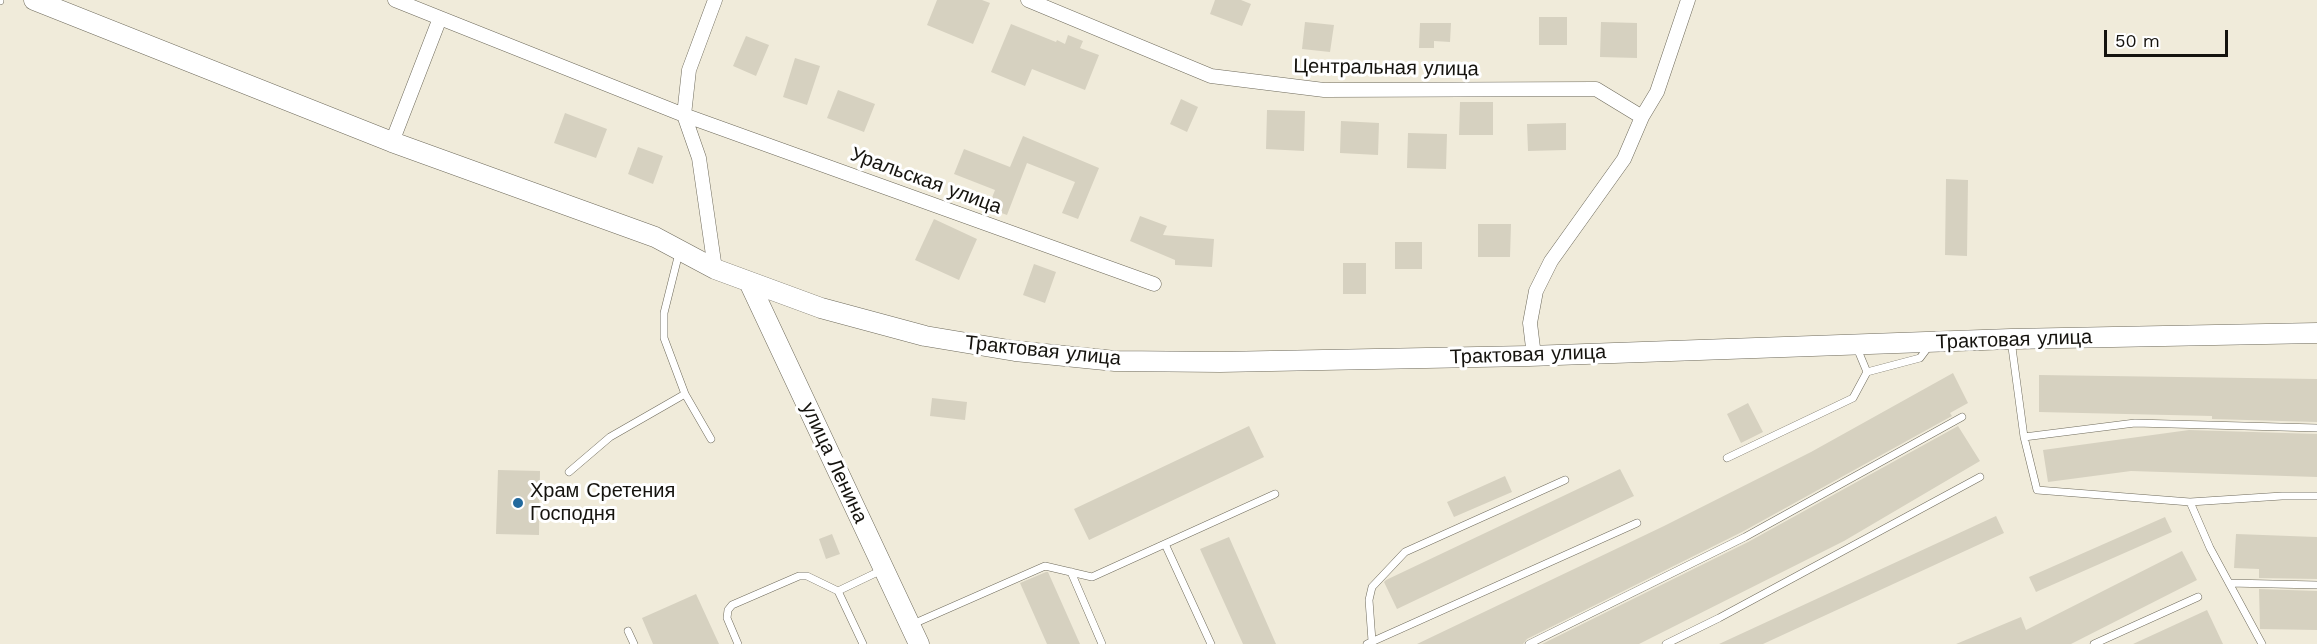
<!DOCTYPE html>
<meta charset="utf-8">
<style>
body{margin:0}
#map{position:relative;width:2317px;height:644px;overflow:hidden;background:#f0ebda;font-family:"Work Sans",sans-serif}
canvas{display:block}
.scale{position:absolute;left:2104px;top:30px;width:124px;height:27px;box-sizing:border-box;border:3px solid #15130e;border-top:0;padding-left:8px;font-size:18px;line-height:21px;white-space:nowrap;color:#15130e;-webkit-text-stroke:4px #fff;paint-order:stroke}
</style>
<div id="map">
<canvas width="2317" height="644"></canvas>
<div class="scale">50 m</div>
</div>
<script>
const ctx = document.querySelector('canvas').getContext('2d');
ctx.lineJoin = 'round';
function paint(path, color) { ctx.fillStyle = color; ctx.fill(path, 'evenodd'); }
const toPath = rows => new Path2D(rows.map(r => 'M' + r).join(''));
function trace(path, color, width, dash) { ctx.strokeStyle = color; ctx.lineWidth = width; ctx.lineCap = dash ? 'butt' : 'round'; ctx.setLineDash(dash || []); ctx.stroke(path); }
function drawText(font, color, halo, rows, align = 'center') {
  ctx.font = font + ' "Work Sans",sans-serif'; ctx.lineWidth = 6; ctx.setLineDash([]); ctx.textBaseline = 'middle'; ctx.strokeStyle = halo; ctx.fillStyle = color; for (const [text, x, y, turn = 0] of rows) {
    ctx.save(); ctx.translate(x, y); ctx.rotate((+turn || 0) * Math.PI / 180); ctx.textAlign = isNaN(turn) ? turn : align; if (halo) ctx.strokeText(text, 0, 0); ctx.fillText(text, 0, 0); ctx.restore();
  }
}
paint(toPath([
 [937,0,982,0,990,3,973,44,927,25],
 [1215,0,1241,0,1251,4,1242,26,1210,14],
 [1539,17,1567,17,1567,45,1539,45],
 [1305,22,1334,25,1330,52,1302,49],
 [1601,22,1637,23,1637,58,1600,57],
 [1420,23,1451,23,1450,42,1434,41,1434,48,1419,48],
 [1011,24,1056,42,1057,40,1065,44,1068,35,1083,41,1080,48,1099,55,1085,90,1032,69,1025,86,991,72],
 [746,36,769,45,756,76,733,66],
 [795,58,820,66,807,105,783,97],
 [838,90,875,104,864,132,827,118],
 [1181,99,1198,107,1187,132,1170,124],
 [1460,102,1493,102,1493,135,1459,135],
 [1267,110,1305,111,1304,151,1266,149],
 [565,113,607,129,596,158,554,143],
 [1341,121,1379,123,1378,155,1340,153],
 [1566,123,1566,150,1528,151,1527,124],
 [1408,133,1447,134,1446,169,1407,168],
 [1023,136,1099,168,1078,219,1062,213,1075,182,1027,163,1007,215,988,208,995,190,954,174,964,149,1010,167],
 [638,147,663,156,653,184,628,174],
 [1946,179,1968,180,1967,256,1945,255],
 [1140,216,1167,226,1163,235,1214,239,1212,267,1175,265,1175,260,1130,241],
 [934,219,977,239,959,280,915,260],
 [1478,224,1511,224,1510,257,1478,257],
 [1395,242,1422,242,1422,269,1395,269],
 [1343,263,1366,263,1366,294,1343,294],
 [1034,264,1056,272,1045,303,1023,295],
 [1953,373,1968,403,1950,413,1952,416,1742,532,1527,639,1523,644,1417,644,1664,526,1811,452],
 [2039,375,2317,379,2317,422,2212,419,2212,416,2039,412],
 [932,398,967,402,965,420,930,416],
 [1748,403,1763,432,1741,443,1727,414],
 [1249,426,1264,457,1089,540,1074,509],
 [1958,426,1980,461,1844,541,1639,644,1542,644,1748,542],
 [2189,430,2317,434,2317,477,2131,471,2048,482,2043,450],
 [1620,469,1634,496,1397,609,1384,582,1386,580],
 [498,470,540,471,539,535,496,534],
 [1505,476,1512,492,1454,517,1447,502],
 [1996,516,2004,533,1763,644,1719,644],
 [2165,517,2172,532,2036,592,2029,577],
 [832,534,840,554,826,559,819,539],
 [2236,534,2317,537,2317,579,2259,578,2259,569,2234,568],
 [1229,537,1276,644,1243,644,1200,549],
 [2182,551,2197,580,2071,644,1956,644,2021,617,2026,630],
 [1046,572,1048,572,1080,644,1047,644,1020,583],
 [2259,589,2317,591,2317,630,2260,629],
 [696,594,719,644,653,644,642,618],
 [2207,610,2223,644,2133,644]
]), '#d6d1c0');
const lane = toPath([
 [0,1,0,0],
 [679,253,664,313,664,338,685,394,711,439],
 [2011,340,2024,437,2037,490,2190,502,2210,548,2262,644],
 [1867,372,1920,358,1929,346],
 [2024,437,2135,423,2317,428],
 [1727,458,1853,398,1867,372,1857,348],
 [569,472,610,437,685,394],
 [2190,502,2282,496,2317,496],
 [1165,544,1211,644],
 [1071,572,1102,644],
 [2229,583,2317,585],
 [838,591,882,570],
 [913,624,1045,566,1092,577,1275,494],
 [628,631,634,644],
 [1372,641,1369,600,1372,587,1405,552,1565,480],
 [738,644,727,618,728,610,732,605,799,576,807,576,838,591,863,644],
 [1367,644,1637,523],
 [1529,644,1745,537,1962,417],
 [1666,644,1719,618,1980,477],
 [2094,644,2198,597]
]);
const street = toPath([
 [715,0,689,70,684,115,699,158,715,269],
 [1028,0,1211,76,1324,90,1596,89,1642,117],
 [440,18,684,115,1154,284],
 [392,142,440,18,395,0],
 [1534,356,1530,323,1536,291,1551,261,1624,159,1642,117,1657,92,1688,0]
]);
const secondary = toPath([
 [34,0,392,142,655,237,715,269,821,308,925,336,1015,351,1115,361,1220,362,1529,356,2011,339,2317,333],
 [749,282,919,644]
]);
trace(lane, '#6e6a5b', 8);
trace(street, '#6e6a5b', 15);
trace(secondary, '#6e6a5b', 21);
trace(lane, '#fff', 7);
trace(street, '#fff', 14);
trace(secondary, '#fff', 20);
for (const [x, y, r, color] of [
 [518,503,6,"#22699d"]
]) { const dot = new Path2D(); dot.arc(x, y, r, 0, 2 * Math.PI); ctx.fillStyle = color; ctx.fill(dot); trace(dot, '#fff', 2); }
drawText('20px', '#15130e', '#fff', [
 ["Центральная улица",1386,68,1],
 ["Уральская улица",926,181,20],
 ["Трактовая улица",2014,340,-2],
 ["Трактовая улица",1043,351,6],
 ["Трактовая улица",1528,355,-2],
 ["улица Ленина",834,463,65]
]);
drawText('20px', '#15130e', '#fff', [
 ["Храм Сретения",530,491],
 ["Господня",530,514]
], 'left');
</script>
